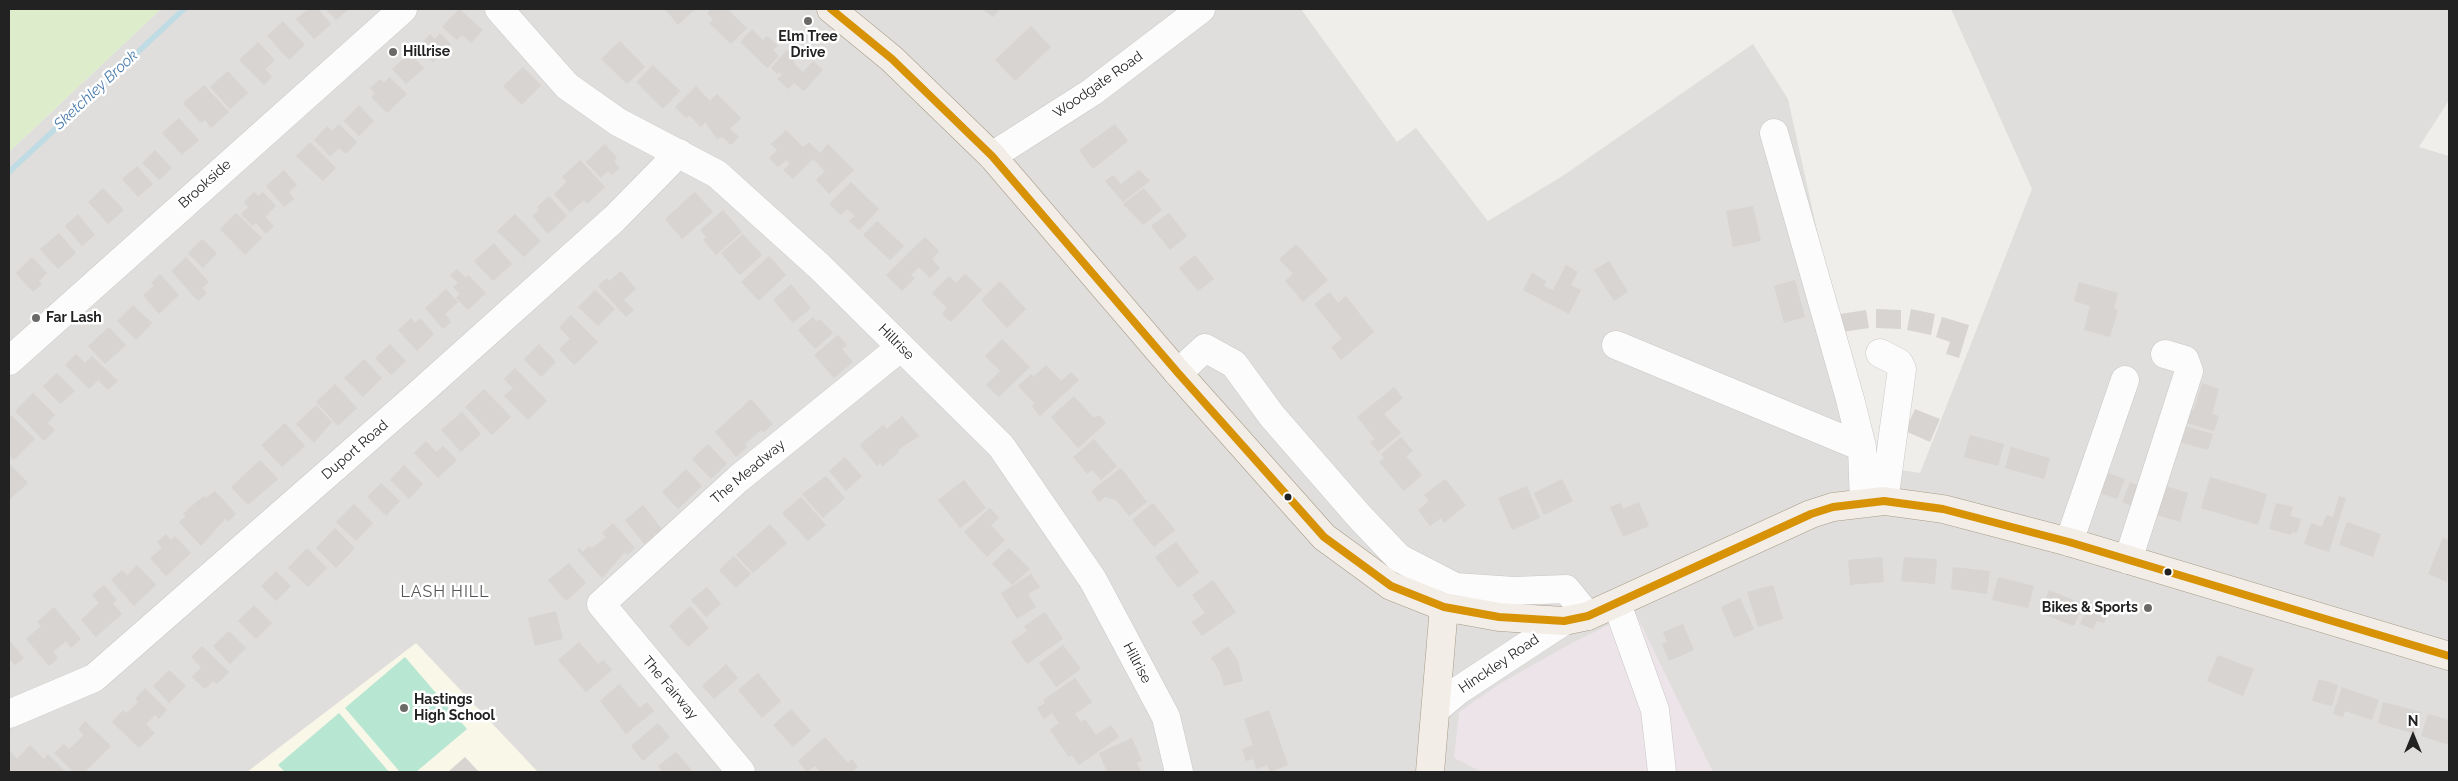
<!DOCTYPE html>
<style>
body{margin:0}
#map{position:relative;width:2458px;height:781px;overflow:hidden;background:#f0eeeb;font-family:Raleway,sans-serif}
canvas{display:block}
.frame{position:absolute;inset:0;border:10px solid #222;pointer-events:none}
.north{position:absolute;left:2388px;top:711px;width:50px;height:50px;-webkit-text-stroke:4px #fff;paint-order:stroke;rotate:0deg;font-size:14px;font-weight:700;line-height:20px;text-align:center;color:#222}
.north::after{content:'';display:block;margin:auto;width:18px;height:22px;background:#222;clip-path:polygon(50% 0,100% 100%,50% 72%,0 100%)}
</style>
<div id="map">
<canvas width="2458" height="781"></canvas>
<div class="frame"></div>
<div class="north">N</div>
</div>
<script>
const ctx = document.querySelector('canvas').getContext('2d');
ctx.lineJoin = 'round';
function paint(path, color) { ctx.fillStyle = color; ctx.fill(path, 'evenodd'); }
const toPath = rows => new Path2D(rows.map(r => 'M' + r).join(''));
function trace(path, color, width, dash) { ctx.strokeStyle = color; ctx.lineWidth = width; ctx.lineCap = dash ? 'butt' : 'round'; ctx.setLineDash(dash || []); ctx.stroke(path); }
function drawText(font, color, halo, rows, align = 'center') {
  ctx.font = font + ' Raleway,sans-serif'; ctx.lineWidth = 5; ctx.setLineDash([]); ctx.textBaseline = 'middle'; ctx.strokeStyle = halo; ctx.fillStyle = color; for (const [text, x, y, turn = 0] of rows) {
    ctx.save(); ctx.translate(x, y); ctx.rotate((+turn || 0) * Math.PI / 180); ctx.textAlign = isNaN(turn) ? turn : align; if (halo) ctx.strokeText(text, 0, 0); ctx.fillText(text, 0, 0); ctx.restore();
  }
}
paint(toPath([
 [161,9,1301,9,1397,142,1416,128,1488,221,1561,177,1753,44,1788,99,1869,465,1920,473,2032,189,1951,9,2449,9,2449,100,2419,147,2449,156,2449,772,9,772,9,152]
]), '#dfdedc');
paint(toPath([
 [1635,612,1713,772,1482,772,1454,758,1459,712,1501,683,1568,645]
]), '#ede4e9');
paint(toPath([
 [416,643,538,772,247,772]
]), '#f8f7e8');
paint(toPath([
 [9,9,161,9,9,152]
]), '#ddeccb');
paint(toPath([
 [405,657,467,729,416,772,400,772,345,708],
 [339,713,389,772,285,772,278,765]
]), '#b7e6d2');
trace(toPath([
 [9,172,184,9]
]), '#bfdbe3', 5.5);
paint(toPath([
 [308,9,318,9,331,24,314,39,296,19],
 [326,9,349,9,336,20],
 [459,9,483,30,471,43,462,35,457,40,442,27],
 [665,9,695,9,678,25],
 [711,9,727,9,747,28,731,44,709,23,713,19,707,13],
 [982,9,1000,9,993,17],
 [283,21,305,45,289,60,267,36],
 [1031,26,1051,47,1015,81,995,60],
 [752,29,763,40,767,36,778,46,773,50,779,56,767,68,740,42],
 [440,33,451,44,433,62,421,50,425,47,422,43,430,34,435,39],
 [620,41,645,67,627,84,601,59],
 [258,42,275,60,265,69,272,77,264,85,239,60],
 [787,50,797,59,793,62,803,72,813,61,823,70,804,91,794,83,788,89,777,79,782,75,779,72,777,74,771,68],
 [410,53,424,68,406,84,392,69],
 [653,65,680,91,663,109,636,82],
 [523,67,541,85,522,105,503,86],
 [228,71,248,93,230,109,210,87],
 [389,77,407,94,387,113,371,97,375,93,370,88,380,79,384,83],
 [204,85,229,112,211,128,205,120,201,123,183,103],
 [696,86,710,101,717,94,741,118,730,129,739,137,731,145,722,137,717,139,705,122,701,127,689,115,686,118,675,107],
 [359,105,374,121,359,136,344,121],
 [179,118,199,140,182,155,162,133],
 [339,124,357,142,346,154,339,148,330,156,314,140,327,126,332,131],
 [1115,124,1128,141,1093,169,1079,150],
 [786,130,803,147,809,142,820,153,828,144,854,170,829,194,816,180,825,171,813,159,793,179,783,170,790,164,786,160,778,167,769,158,777,150,771,144],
 [310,142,336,168,323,181,296,156],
 [605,144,617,158,614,161,620,168,612,175,608,171,601,178,586,162],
 [155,150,172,168,159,180,142,163],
 [580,160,605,187,587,204,584,200,570,212,554,194,567,182,562,177],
 [137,166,153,184,138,197,122,179],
 [284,170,297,185,289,192,294,199,284,207,266,186],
 [1139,170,1150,181,1123,202,1105,181,1113,175,1121,184],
 [851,182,879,209,859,230,849,221,855,216,847,209,841,215,829,204],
 [103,188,124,210,108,224,88,202],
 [1144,188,1162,210,1143,225,1123,204],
 [254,192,258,196,263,192,276,206,265,217,274,226,266,234,256,223,252,226,241,214,248,207,244,202],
 [695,192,713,212,682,239,665,219],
 [549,196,567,216,548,234,532,216,539,210,537,207],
 [1753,206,1761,241,1733,247,1726,211],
 [723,210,742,232,716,255,703,240,706,237,700,230],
 [236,213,262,238,245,255,220,229],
 [1169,213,1187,236,1170,250,1151,226],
 [78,214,95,235,82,246,65,226],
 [515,214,541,241,524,257,497,231],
 [877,221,904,246,890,260,863,235],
 [59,233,76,253,58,269,40,249],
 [743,234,762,255,740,275,721,253],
 [925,237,939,251,932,259,940,268,930,278,919,267,911,275,915,278,902,291,886,275],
 [202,239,217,253,203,268,188,253],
 [494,243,512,264,493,281,474,261],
 [1296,244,1328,280,1303,302,1285,281,1293,274,1279,259],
 [1195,255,1214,279,1198,291,1179,268],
 [769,256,786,275,759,301,741,282],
 [32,257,47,273,39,281,42,284,33,292,16,273],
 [186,257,209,282,202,288,207,293,198,301,171,271],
 [1609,261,1628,292,1614,301,1594,270],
 [1566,265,1578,272,1571,285,1581,290,1569,314,1523,290,1532,273,1546,281,1544,286,1553,290],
 [457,269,466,278,468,275,486,293,468,310,456,298,460,294,453,287,458,283,450,275],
 [621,271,636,289,624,300,634,310,626,317,598,286,607,278,609,281],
 [160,274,179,295,159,314,143,295,154,286,151,283],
 [965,274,982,290,951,322,942,314,947,308,932,293,949,276,956,283],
 [1795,280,1805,317,1784,323,1774,286],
 [1000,281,1026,309,1007,328,981,300],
 [2079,282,2118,293,2114,309,2118,310,2110,337,2084,330,2090,306,2074,301],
 [791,284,811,308,793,323,773,300],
 [446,289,458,302,445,314,451,322,443,329,425,308],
 [595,290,615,309,598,326,578,307],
 [1330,292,1338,303,1346,296,1374,332,1341,360,1331,347,1342,339,1314,304],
 [133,305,152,323,136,340,117,321],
 [1876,309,1901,310,1901,329,1876,328],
 [1911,309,1935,314,1931,335,1907,330],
 [1866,310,1869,328,1842,332,1840,314],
 [571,315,598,342,574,365,559,349,570,339,559,327],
 [813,317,817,322,820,319,833,333,815,349,798,330],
 [1942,317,1969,325,1959,358,1946,354,1950,342,1936,337],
 [411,318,415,323,420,318,434,334,417,351,398,330],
 [109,327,126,345,105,364,88,346],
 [838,335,847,345,842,349,853,362,834,378,814,355],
 [1002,339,1030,367,999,397,986,385,1000,371,985,356],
 [390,344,406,361,391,375,375,358],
 [539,344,556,362,541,377,524,359],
 [76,354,85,363,92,356,118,381,108,390,98,380,89,389,65,365],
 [364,359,382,378,363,397,344,378],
 [1046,365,1061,381,1071,372,1079,380,1040,416,1032,406,1035,404,1018,386,1031,374,1033,377],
 [515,368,547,401,528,420,504,396,513,388,504,379],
 [57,373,75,391,60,404,43,386],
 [2202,383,2219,389,2212,414,2219,416,2214,431,2183,422,2187,408,2194,410],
 [335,384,357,408,338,426,316,402],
 [1394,387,1403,398,1384,414,1401,433,1378,452,1370,442,1375,439,1357,417],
 [484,389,511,417,492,435,465,407],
 [33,393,55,415,48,423,55,430,44,441,15,411],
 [1074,396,1094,418,1099,415,1106,423,1078,448,1051,417],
 [751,399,773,424,764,432,761,430,745,444,747,447,736,457,715,432],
 [316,405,332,422,314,443,296,424],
 [1915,409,1940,419,1930,442,1905,431],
 [462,412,481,434,461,452,441,430],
 [11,415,35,439,14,460,9,455,9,418],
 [902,416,919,436,898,450,899,452,883,466,880,463,877,466,860,445,883,425,887,429],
 [285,423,305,446,282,467,261,445],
 [2181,425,2213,434,2208,450,2176,441],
 [1970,435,2004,444,1998,466,1964,457],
 [1401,437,1413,451,1406,456,1422,475,1404,491,1379,462,1384,458,1381,454],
 [1094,439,1117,466,1101,480,1092,470,1087,474,1073,457],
 [426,441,436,452,443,446,457,460,438,478,414,453],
 [708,444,727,464,711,479,692,459],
 [2011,447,2050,458,2044,479,2005,468],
 [845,457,862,476,846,491,829,471],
 [260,460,278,479,248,505,231,487],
 [9,463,28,483,10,499,9,498],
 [404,465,423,484,409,499,390,480],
 [1121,468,1147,502,1129,516,1116,500,1105,497,1099,502,1091,491],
 [686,469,702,486,678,509,662,492],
 [2106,472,2125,479,2117,499,2098,492],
 [826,476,845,498,823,518,802,494],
 [2210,477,2267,494,2258,525,2201,508],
 [1445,479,1466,505,1444,523,1441,518,1430,526,1418,510,1429,501,1424,495],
 [1562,479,1573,501,1544,515,1534,493],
 [964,480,986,508,960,528,938,500],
 [2130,482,2147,489,2139,509,2122,502],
 [381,483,400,501,386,516,367,497],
 [2160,484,2188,493,2180,522,2151,513],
 [1527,486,1540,518,1512,530,1498,498],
 [215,491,236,514,228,522,225,519,201,546,179,522,186,516,183,514,195,503,204,496,206,498],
 [2339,496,2346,498,2329,552,2304,544,2311,523,2322,527,2326,515,2333,517],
 [801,497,826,525,808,541,782,513],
 [1639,502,1649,526,1623,537,1610,507,1621,503,1623,509],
 [1153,503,1175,530,1154,547,1132,520],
 [2276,503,2293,507,2290,516,2301,519,2297,533,2292,532,2291,535,2269,529],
 [354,504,373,523,356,541,336,522],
 [643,505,662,529,644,544,625,520],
 [990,508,999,518,991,525,1005,540,987,557,964,532],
 [2347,522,2381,534,2373,557,2339,545],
 [613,523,635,548,627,555,625,552,602,578,577,550,579,548,583,552,589,546,592,548,606,537,602,533],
 [770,524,787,543,753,573,736,555],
 [335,528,355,548,336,568,316,548],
 [166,534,171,540,175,536,191,553,166,576,150,558,162,548,157,542],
 [2443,537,2449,540,2447,582,2428,574],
 [1176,542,1199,572,1178,588,1155,557],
 [307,548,327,568,308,587,288,568],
 [1009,548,1030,569,1012,585,992,564],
 [734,556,751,574,736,588,719,570],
 [1882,557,1884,582,1850,585,1848,560],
 [1904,557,1937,559,1935,584,1901,581],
 [569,563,586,583,566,601,548,580],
 [137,565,156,585,134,606,111,580,122,570,127,575],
 [1953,567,1990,571,1987,594,1951,589],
 [276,571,291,586,276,601,261,586],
 [1031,574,1040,587,1028,594,1036,607,1017,619,1001,593],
 [1998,577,2034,586,2028,608,1992,600],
 [1213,580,1236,612,1202,636,1192,622,1205,613,1192,595],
 [104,585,117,600,113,603,122,614,96,637,81,620,99,603,92,595],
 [1773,585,1783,619,1758,627,1747,592],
 [707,587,721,604,706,617,691,600],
 [2049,590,2083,604,2074,626,2040,613],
 [1740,598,1754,629,1734,638,1721,607],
 [2089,603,2109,612,2104,623,2097,621,2093,629,2080,624],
 [254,605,272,623,256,639,238,621],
 [690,606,709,628,688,647,669,626],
 [54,607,81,639,71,648,66,641,53,652,58,658,49,666,26,639,41,626,37,622],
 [556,611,563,639,535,646,528,618],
 [1045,612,1063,639,1027,664,1011,642,1027,631,1024,626],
 [1683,624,1694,650,1669,661,1662,644,1667,642,1663,632],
 [229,631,246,648,230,664,213,646],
 [9,640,24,658,15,665,10,660,9,662],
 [579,642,598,664,603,660,612,670,586,692,558,660],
 [1063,645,1081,669,1056,687,1039,663],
 [202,646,229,672,217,684,213,681,205,689,192,677,201,667,191,657],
 [1228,646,1238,661,1243,681,1224,686,1219,670,1211,658],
 [2218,655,2254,669,2243,696,2207,681],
 [726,664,738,678,714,699,702,686],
 [169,670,186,686,169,703,153,686],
 [758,673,781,701,762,718,738,690],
 [1075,678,1092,702,1075,714,1081,722,1085,719,1096,735,1111,725,1119,737,1079,765,1072,755,1069,757,1050,730,1059,723,1052,713,1044,719,1037,708,1045,703,1043,700],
 [2319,679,2338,685,2332,706,2312,701],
 [619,684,640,708,647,702,654,711,626,734,600,701],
 [2342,687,2379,700,2372,720,2345,711,2343,717,2333,714],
 [145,688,167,710,159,719,155,715,146,724,155,733,139,748,112,722,123,710,126,713,131,709,138,702,135,699],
 [2383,702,2421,712,2415,734,2378,723],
 [791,709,811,731,793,747,773,725],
 [1269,710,1288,765,1270,772,1267,765,1256,769,1253,759,1246,761,1242,749,1253,745,1244,719],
 [2428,714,2449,720,2449,745,2421,736],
 [85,721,111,746,85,772,73,772,54,753,64,744,69,749,84,735,78,729],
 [658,723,670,737,643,761,631,746],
 [825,737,848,763,852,759,858,767,852,772,821,772,815,766,807,772,798,761],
 [1132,738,1142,761,1137,763,1141,772,1107,772,1099,753],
 [30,745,44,759,48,754,66,772,46,772,43,770,41,772,9,772,9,750,17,759],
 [676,752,693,772,663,772,658,766],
 [465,757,479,772,448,772]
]), '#d7d4d2');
const minor = toPath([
 [499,9,567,86,618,122,717,174,819,266,1001,446,1093,580,1166,717,1179,772],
 [1774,133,1850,399,1862,447,1864,502],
 [992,156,1092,92,1201,9],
 [1616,345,1862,447],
 [1880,353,1899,363,1902,369,1884,501],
 [9,361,403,9],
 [1178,373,1205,348,1234,364,1272,416,1359,516,1399,558,1455,587,1514,591,1566,589,1588,616],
 [2069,542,2125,380],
 [2128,560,2189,371,2185,360,2165,354],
 [1617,604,1655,710,1662,772],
 [1436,709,1459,690,1564,621],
 [9,714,94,678,413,399,614,219,679,153],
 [741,772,601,604,738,479,901,347]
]);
const major = toPath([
 [831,9,892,59,992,156,1178,373,1324,537,1391,586,1444,607,1499,617,1564,621,1588,616,1811,514,1833,507,1884,501,1943,509,2069,542,2449,656],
 [1430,772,1444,607]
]);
trace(minor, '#c9c8c7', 29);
trace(major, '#a79c86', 29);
trace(minor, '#fdfcfc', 28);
trace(major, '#f3ede7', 28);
trace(toPath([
 [831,9,892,59,992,156,1178,373,1324,537,1391,586,1444,607,1499,617,1564,621,1588,616,1811,514,1833,507,1884,501,1943,509,2069,542,2449,656]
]), '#d79205', 8);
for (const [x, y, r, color] of [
 [808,21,5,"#6a6968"],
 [393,52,5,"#6a6968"],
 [36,318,5,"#6a6968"],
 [1288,497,4.5,"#222"],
 [2168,572,4.5,"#222"],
 [2148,608,5,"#6a6968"],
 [404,708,5,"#6a6968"]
]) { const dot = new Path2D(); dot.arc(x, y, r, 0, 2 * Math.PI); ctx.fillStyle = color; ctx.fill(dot); trace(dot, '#fff', 2); }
drawText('bold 14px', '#222', '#fff', [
 ["Elm Tree",808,37,"center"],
 ["Drive",808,53,"center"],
 ["Hillrise",403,52],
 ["Far Lash",46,318],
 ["Bikes & Sports",2138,608,"right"],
 ["Hastings",414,700],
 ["High School",414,716]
], 'left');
drawText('14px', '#222', '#fff', [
 ["Woodgate Road",1098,85,-35],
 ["Brookside",205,184,-42],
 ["Hillrise",896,342,45],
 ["Duport Road",355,450,-41],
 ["The Meadway",748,472,-40],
 ["Hillrise",1137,663,62],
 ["Hinckley Road",1499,664,-34],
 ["The Fairway",670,688,50]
]);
drawText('italic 15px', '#4a7aab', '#fff', [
 ["Sketchley Brook",96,90,-43]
]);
ctx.letterSpacing = '1px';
drawText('16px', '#555', '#fff', [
 ["LASH HILL",445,592]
]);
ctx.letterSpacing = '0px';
</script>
